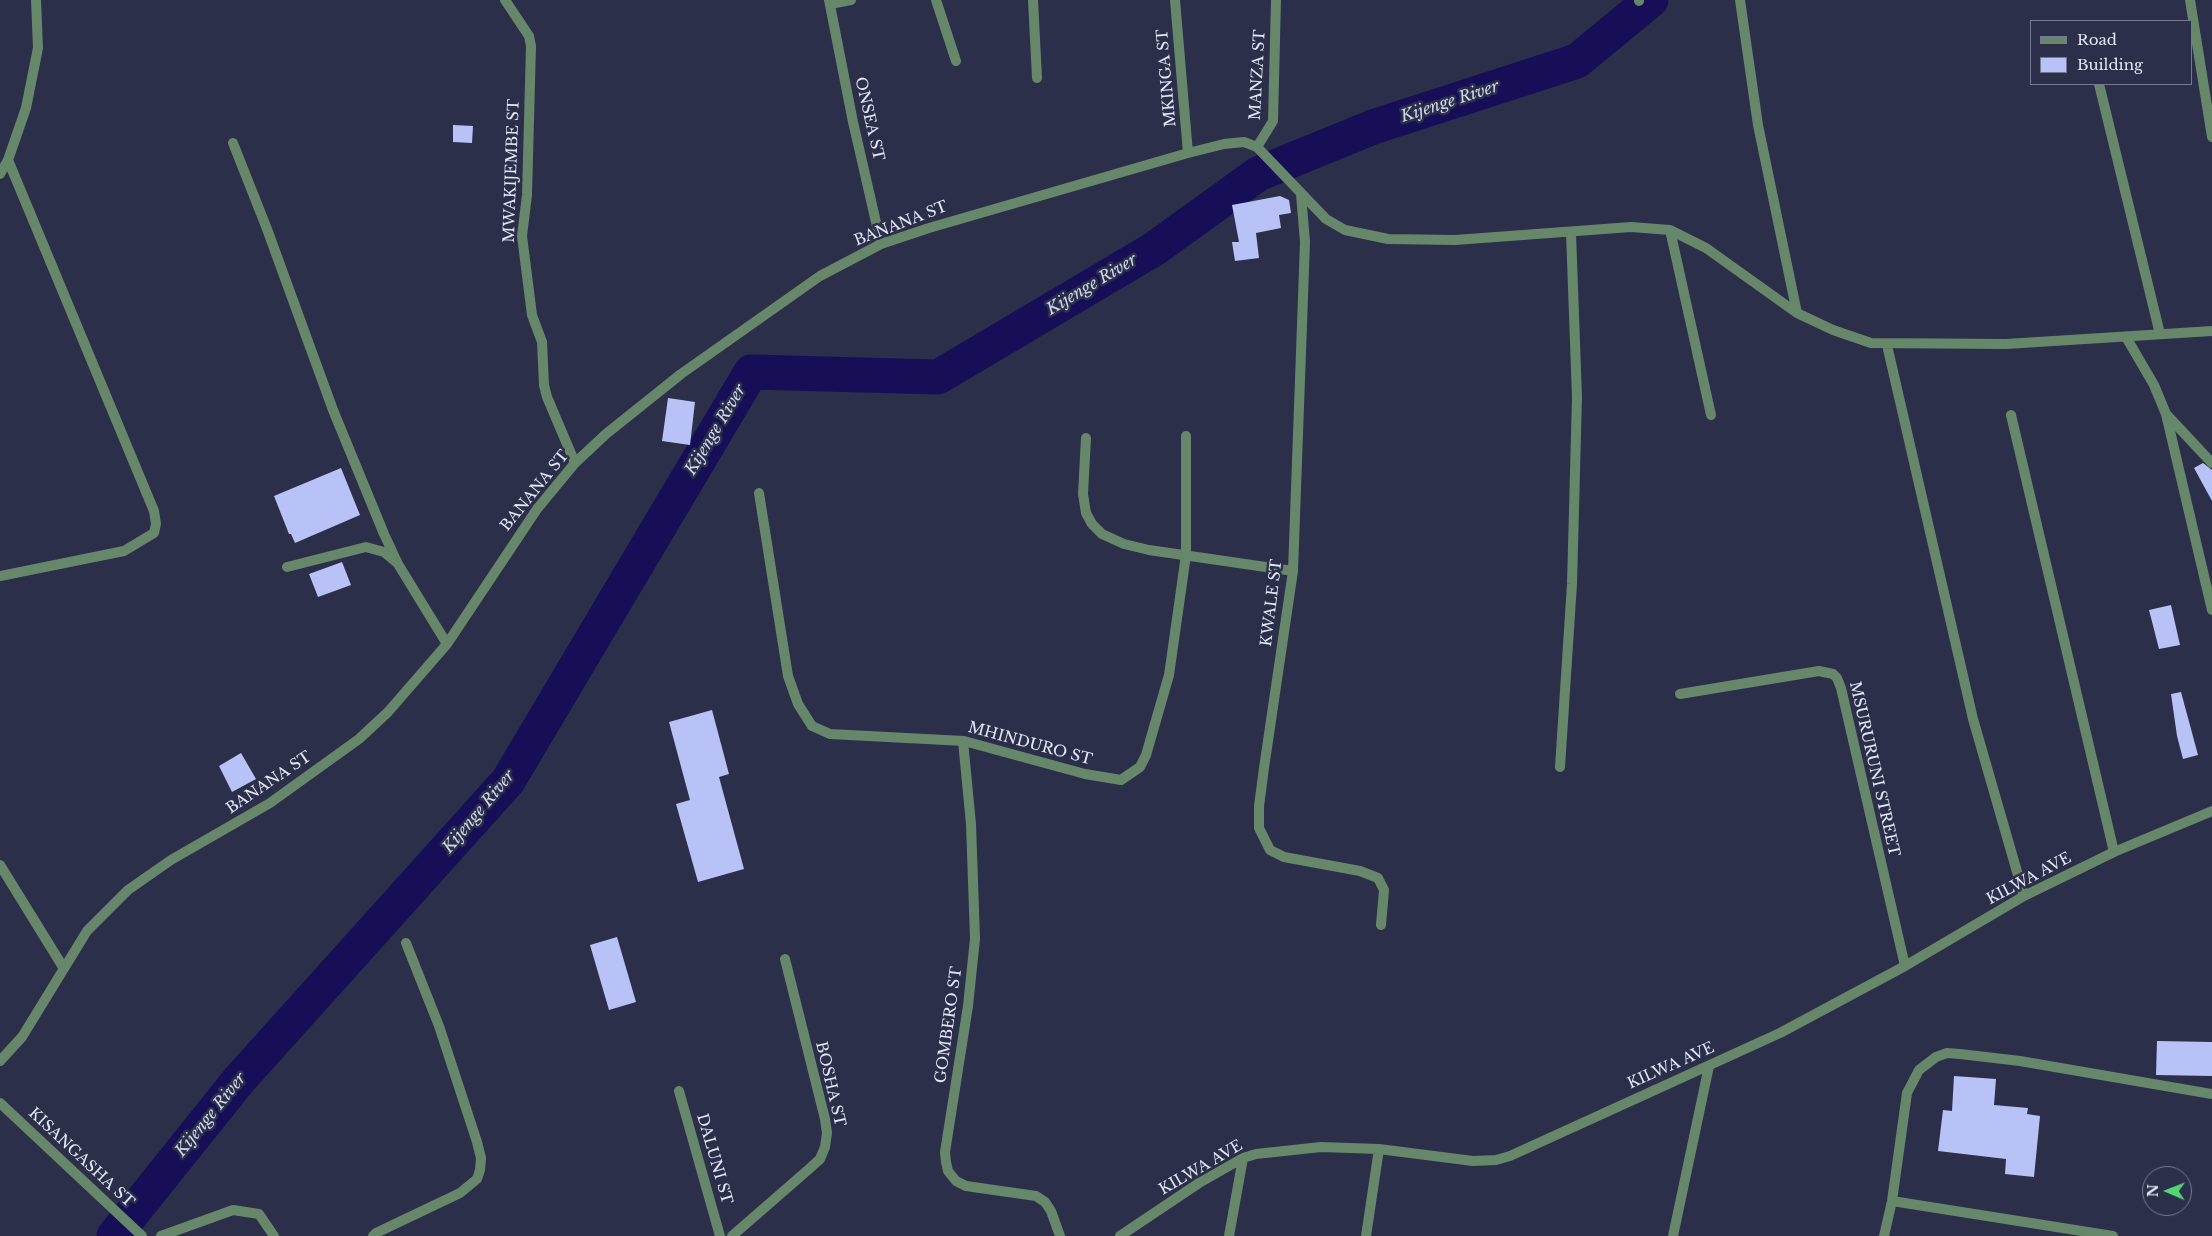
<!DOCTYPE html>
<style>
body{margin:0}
#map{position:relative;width:2212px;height:1236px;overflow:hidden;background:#2b2f49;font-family:"Libre Baskerville",serif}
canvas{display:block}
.legend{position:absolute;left:2030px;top:20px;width:162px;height:65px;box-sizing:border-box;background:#2b2f49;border:1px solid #75788f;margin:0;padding:6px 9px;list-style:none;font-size:15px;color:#e3e6f8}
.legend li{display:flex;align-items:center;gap:10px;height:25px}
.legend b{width:25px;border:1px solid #75788f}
.north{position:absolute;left:2142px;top:1166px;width:50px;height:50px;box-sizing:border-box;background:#2b2f49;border:1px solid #75788f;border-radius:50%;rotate:271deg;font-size:14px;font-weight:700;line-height:20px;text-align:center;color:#e3e6f8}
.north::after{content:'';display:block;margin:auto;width:18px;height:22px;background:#52d673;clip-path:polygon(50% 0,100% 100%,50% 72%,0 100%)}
</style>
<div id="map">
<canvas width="2212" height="1236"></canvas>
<ul class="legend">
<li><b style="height:6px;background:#67876b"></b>Road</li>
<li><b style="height:14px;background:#b9c2f6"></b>Building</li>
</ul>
<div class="north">N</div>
</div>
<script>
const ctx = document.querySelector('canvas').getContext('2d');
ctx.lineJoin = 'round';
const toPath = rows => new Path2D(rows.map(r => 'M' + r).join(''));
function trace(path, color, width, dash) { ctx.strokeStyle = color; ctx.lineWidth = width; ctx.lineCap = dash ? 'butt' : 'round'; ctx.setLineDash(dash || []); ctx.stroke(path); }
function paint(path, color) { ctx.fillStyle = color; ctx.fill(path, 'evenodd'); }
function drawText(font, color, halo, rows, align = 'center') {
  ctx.font = font + ' "Libre Baskerville",serif'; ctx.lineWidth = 5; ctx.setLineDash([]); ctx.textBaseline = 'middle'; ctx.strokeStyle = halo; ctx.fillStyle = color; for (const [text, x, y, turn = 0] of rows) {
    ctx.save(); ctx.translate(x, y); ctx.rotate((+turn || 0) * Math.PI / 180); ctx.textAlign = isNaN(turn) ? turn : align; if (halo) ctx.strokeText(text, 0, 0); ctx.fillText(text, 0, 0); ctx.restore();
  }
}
trace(toPath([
 [114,1236,239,1080,508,781,751,372,938,377,1154,249,1258,174,1373,127,1577,61,1651,0]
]), '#160f58', 35);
paint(toPath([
 [453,125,473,126,472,143,453,142],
 [1280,196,1289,200,1291,213,1279,215,1281,228,1256,233,1259,258,1235,261,1232,242,1239,242,1232,205],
 [668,398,695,402,690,445,662,441],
 [2203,463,2212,470,2212,501,2194,468],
 [341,468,360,515,295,543,291,534,289,534,274,496],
 [342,562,351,585,318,597,309,574],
 [2171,605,2180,645,2159,649,2149,610],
 [2181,692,2198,755,2183,759,2177,736,2171,694],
 [712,710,729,774,719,777,744,869,698,882,676,804,690,800,669,722],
 [241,753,256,779,232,792,219,766],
 [617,937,636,1002,609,1010,590,945],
 [2157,1041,2212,1042,2212,1076,2156,1075],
 [1954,1076,1996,1079,1994,1105,2028,1108,2027,1114,2040,1116,2034,1177,2005,1174,2006,1159,1938,1151,1943,1110,1952,1111]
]), '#b9c2f6');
trace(toPath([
 [505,0,529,36,531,46,527,195,522,236,532,315,542,342,544,385,547,397,575,463],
 [829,0,853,122,881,244],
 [936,0,956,61],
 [1033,0,1037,78],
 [1175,0,1188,153],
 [1639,0,1639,1],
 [1740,0,1758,125,1797,313],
 [2190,0,2212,137],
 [830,4,851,0],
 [2099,84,2160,334],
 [233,143,267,229,333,410,384,534,398,564,447,644],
 [1257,147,1273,121,1276,0],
 [0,174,8,160,26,108,38,48,36,0],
 [1301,194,1305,242,1293,571,1264,768,1259,806,1259,828,1270,850,1284,857,1360,871,1378,878,1384,890,1381,925],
 [1670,230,1711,415],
 [2126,337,2154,385,2166,414,2212,610],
 [1887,345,1973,719,2024,896],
 [2166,414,2212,463],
 [2011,415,2114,852],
 [1086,438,1083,494,1086,513,1092,524,1102,534,1124,544,1149,550,1293,571],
 [759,493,788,676,798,704,812,726,830,734,964,741,1085,774,1121,780,1140,767,1146,755,1169,675,1186,555,1186,436],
 [287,567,366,547,384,552,396,562],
 [0,576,124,551,154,533,156,524,154,511,8,160],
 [1680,694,1819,671,1833,674,1837,678,1841,688,1905,966],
 [963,741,971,824,975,939,968,1006,945,1152,946,1162,948,1171,956,1181,966,1186,1036,1196,1045,1202,1051,1211,1060,1236],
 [1560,767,1572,584,1577,397,1571,233],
 [0,865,63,967],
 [0,1061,22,1037,87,931,128,890,171,860,270,803,359,739,388,712,447,644,537,509,575,463,606,434,681,374,820,276,881,244,929,228,1188,153,1224,144,1244,142,1257,147,1326,219,1345,230,1388,239,1455,240,1631,227,1670,230,1706,248,1797,313,1833,330,1871,343,2006,344,2212,331],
 [679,1091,720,1236],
 [0,1103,142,1236],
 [1892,1201,2113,1236],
 [161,1236,233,1210,259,1214,274,1236],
 [373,1236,376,1233,460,1193,477,1179,480,1170,481,1158,477,1142,439,1026,406,943],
 [732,1236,809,1169,820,1159,825,1147,827,1133,825,1119,785,959],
 [1120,1236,1199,1183,1243,1158,1256,1154,1321,1147,1379,1149,1473,1161,1496,1160,1510,1156,1780,1033,1905,966,2024,896,2114,852,2212,811],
 [1229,1236,1243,1158],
 [1366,1236,1379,1149],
 [1673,1236,1709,1066],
 [1884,1236,1892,1201,1907,1093,1919,1070,1936,1057,1947,1053,1960,1054,2020,1061,2212,1094]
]), '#67876b', 10);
drawText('15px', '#e3e6f8', '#2b2f49', [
 ["MANZA ST",1258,75,-87],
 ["MKINGA ST",1167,78,-95],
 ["ONSEA ST",869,119,77],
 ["MWAKIJEMBE ST",512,171,-88],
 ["BANANA ST",901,224,-21],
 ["BANANA ST",535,491,-51],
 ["KWALE ST",1272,603,-83],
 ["MHINDURO ST",1030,744,15],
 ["MSURURUNI STREET",1874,769,77],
 ["BANANA ST",269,783,-34],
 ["KILWA AVE",2029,879,-28],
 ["GOMBERO ST",949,1025,-82],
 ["KILWA AVE",1671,1066,-24],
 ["BOSHA ST",830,1084,77],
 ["KISANGASHA ST",81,1158,43],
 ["DALUNI ST",714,1159,74],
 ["KILWA AVE",1201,1168,-30]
]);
drawText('italic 16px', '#d2d7ed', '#2b2f49', [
 ["Kijenge River",1450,102,-18],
 ["Kijenge River",1092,285,-31],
 ["Kijenge River",716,430,-59],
 ["Kijenge River",479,812,-50],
 ["Kijenge River",211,1115,-51]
]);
</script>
